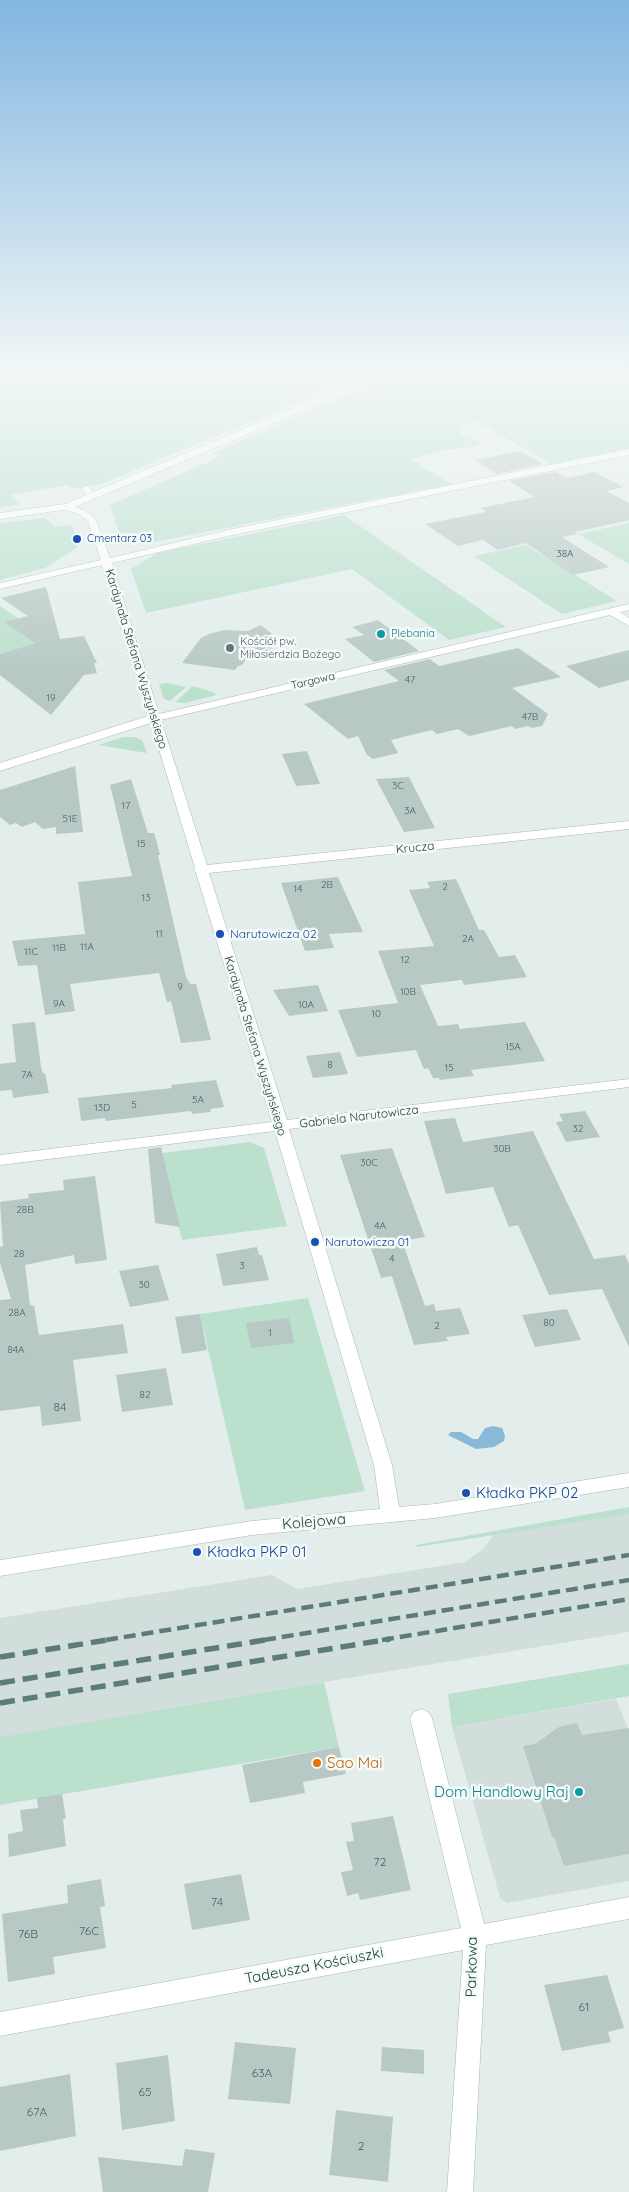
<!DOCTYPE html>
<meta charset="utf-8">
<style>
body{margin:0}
canvas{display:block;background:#e3eeec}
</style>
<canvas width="629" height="2192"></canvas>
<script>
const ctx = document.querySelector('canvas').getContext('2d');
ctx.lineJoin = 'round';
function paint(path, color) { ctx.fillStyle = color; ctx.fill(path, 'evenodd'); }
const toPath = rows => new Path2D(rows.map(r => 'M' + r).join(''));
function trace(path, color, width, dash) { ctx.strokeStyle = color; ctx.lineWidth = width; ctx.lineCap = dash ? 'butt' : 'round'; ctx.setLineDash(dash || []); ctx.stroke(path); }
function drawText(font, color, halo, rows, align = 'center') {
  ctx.font = font + ' Quicksand,sans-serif'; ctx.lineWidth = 5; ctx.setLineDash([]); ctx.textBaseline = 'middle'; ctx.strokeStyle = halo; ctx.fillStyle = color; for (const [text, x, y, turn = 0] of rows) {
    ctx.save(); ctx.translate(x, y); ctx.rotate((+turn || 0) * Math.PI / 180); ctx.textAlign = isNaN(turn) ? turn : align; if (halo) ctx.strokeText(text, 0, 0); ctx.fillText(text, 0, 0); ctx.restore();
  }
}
paint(toPath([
 [629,1514,629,1632,324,1682,0,1737,0,1618,272,1575,297,1589,465,1562,482,1550,495,1534],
 [616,1699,629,1731,629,1881,507,1903,500,1898,452,1727]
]), '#d1dedb');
paint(toPath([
 [0,368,378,368,99,485,73,489,68,485,10,495,20,505,0,507],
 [422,368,629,368,629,448,551,464,477,421,457,427,461,435,481,442,478,446,446,450,411,459,451,484,149,543,121,538,110,505,219,457,213,453,390,377],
 [344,515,506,627,449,640,352,569,146,613,131,569,157,553],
 [45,518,55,527,72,525,78,547,45,568,0,580,0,523],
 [629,523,629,564,578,534],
 [526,545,559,565,617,601,562,614,474,556],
 [0,606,34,629,47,639,0,654],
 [167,683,186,687,170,701,164,699,159,684],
 [193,686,213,692,217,695,185,703,175,702],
 [123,737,134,737,142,740,147,753,99,745],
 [250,1142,264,1148,287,1226,182,1240,162,1153],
 [308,1298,365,1491,245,1510,200,1314],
 [629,1507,629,1514,417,1547,416,1545],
 [629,1664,629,1696,452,1727,448,1694],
 [324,1682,339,1747,0,1805,0,1737]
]), '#bbe0cd');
paint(toPath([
 [493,1426,502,1428,505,1436,504,1441,494,1447,476,1449,448,1435,451,1432,461,1432,473,1439,478,1439,485,1428]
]), '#89b9d6');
paint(toPath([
 [520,451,543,464,497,474,475,460],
 [556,472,567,478,595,472,623,487,607,491,629,503,629,520,575,532,578,534,562,537,609,567,573,575,526,543,498,550,483,540,458,546,425,524,486,512,480,508,535,497,509,481],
 [46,587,60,639,84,636,97,663,94,663,97,673,84,675,51,715,0,675,0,654,35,643,4,622,28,616,1,598],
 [378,620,379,621,419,651,374,662,345,639,364,635,352,627],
 [261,625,278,639,265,656,248,656,242,665,238,666,235,670,182,663,201,638,209,634,224,630,248,631],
 [518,648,561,677,512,688,548,714,542,726,532,728,528,726,515,729,512,726,469,736,458,729,437,734,432,730,391,740,398,753,373,759,367,755,358,736,348,739,304,704,399,681,384,670,430,659,439,666],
 [629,650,629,680,599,688,566,666],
 [307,751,320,784,296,786,282,754],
 [75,766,83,832,56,834,56,827,43,829,35,822,22,827,16,823,10,825,0,817,0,790],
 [409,777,413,785,435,828,404,832,376,779],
 [131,779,148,833,154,833,156,839,160,855,158,855,186,977,190,984,196,984,211,1040,181,1043,171,1001,167,1002,159,973,70,984,75,1011,45,1015,37,965,18,966,12,941,85,934,78,882,132,876,110,785],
 [338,877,363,932,329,934,334,948,305,951,281,883],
 [456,879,479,930,484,930,499,957,515,955,527,977,464,985,462,980,420,985,438,1026,458,1024,460,1029,525,1022,545,1061,471,1070,474,1076,440,1080,439,1078,433,1078,428,1068,424,1069,416,1050,357,1057,338,1010,398,1003,378,951,434,946,409,890,430,888,427,882],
 [318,985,328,1011,289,1016,273,990],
 [35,1022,41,1067,43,1074,45,1073,49,1093,13,1098,12,1090,0,1091,0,1064,16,1062,12,1024],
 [340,1052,348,1074,313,1078,306,1056],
 [216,1080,224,1107,210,1109,211,1112,192,1114,191,1111,106,1121,105,1118,81,1121,78,1098,172,1088,171,1085],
 [585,1111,600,1137,566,1142,556,1122,563,1121,559,1114],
 [455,1118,463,1142,533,1131,594,1259,625,1255,629,1264,629,1347,602,1289,549,1295,518,1225,509,1227,493,1187,446,1194,424,1121],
 [161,1147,180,1227,155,1223,148,1149],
 [392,1148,425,1237,402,1241,425,1306,434,1304,436,1311,460,1308,470,1334,446,1337,448,1341,414,1345,392,1276,381,1278,340,1155],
 [95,1176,107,1260,75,1264,74,1255,25,1265,30,1305,34,1306,39,1335,123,1324,128,1353,73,1360,81,1421,42,1426,40,1406,0,1411,0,1300,11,1299,0,1263,0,1247,3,1246,0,1202,29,1198,28,1194,64,1190,63,1180],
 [257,1247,259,1255,262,1255,269,1280,223,1286,216,1254],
 [158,1265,169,1300,130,1307,119,1271],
 [567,1309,581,1340,535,1347,522,1315],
 [200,1314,207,1350,182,1354,175,1317],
 [289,1318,294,1343,251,1348,246,1323],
 [166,1368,173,1405,122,1412,116,1375],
 [577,1723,582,1735,629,1728,629,1854,564,1866,554,1837,552,1837,523,1746,535,1744,559,1727],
 [339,1747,346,1774,303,1782,305,1793,250,1803,242,1765],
 [62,1794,66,1818,63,1819,66,1846,9,1857,8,1834,23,1831,20,1810,38,1808,37,1798],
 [393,1816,411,1890,360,1900,358,1893,347,1896,341,1872,353,1870,346,1842,354,1841,351,1823],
 [241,1874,250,1920,192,1930,184,1884],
 [101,1879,105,1906,100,1907,106,1948,53,1957,55,1974,8,1982,2,1914,68,1903,67,1885],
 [607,1975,624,2028,608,2032,611,2042,562,2051,544,1985],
 [235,2042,296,2048,290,2104,228,2099],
 [382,2047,424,2050,424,2074,381,2071],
 [168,2055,175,2121,122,2130,116,2063],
 [70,2074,76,2136,0,2151,0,2087],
 [336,2110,393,2117,388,2182,329,2175],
 [185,2149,215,2153,208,2192,103,2192,98,2157,182,2166]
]), '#b8c9c5');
const street = toPath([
 [629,449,629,455,228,536,112,563,159,714,629,604,629,610,620,612,629,618,629,626,610,615,161,720,207,865,629,821,629,829,209,873,287,1120,629,1079,629,1087,289,1129,392,1465,399,1507,435,1504,629,1473,629,1487,435,1518,252,1535,0,1576,0,1560,252,1521,380,1509,374,1465,275,1131,0,1165,0,1155,272,1122,196,873,194,870,195,868,151,723,0,771,0,763,148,716,102,565,0,589,0,583,101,560,88,521,78,514,64,509,62,507,67,504,84,510,95,518,110,558,228,530,629,449],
 [86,486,89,487,95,495,95,499,89,499,83,491,81,489,86,486],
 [421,1709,428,1712,432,1718,484,1924,629,1897,629,1919,486,1945,473,2192,447,2192,463,1950,0,2036,0,2012,461,1928,410,1718,414,1712,421,1709]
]);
const secondary = toPath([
 [393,368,405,368,70,509,0,519,0,513,65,504,357,381,393,368]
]);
trace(street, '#a5b7b5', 1);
trace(secondary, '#a1bab7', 1);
paint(street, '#fff');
paint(secondary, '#fff');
trace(toPath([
 [106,1640,629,1555],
 [264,1640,629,1580],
 [382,1640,629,1599]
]), '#5c7c7a', 4.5, [12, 6]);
trace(toPath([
 [0,1657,114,1639],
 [0,1683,271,1639],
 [0,1703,390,1639]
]), '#5c7c7a', 5.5, [15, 8]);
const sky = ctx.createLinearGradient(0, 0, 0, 675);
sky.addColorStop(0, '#82b6e1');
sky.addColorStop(0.55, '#f2f7f6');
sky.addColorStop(1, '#f2f7f600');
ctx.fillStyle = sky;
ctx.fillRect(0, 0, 629, 675);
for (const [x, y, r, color] of [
 [77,539,5,"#1a4fb4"],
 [381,634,5,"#0f9aa8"],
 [230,648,5,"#6b7280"],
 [220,934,5,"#1a4fb4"],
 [315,1242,5,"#1a4fb4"],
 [466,1493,5,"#1a4fb4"],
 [197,1552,5,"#1a4fb4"],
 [317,1763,5,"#e8710a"],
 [579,1792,5,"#0f9aa8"]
]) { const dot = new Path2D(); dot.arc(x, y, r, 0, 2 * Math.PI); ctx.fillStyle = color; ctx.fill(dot); trace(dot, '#f4faf8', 2); }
drawText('10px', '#486360', null, [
 ["38A",565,554],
 ["47",410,680],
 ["19",51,698],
 ["47B",530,717],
 ["3C",398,786],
 ["17",126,806],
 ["3A",410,811],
 ["51E",70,819],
 ["15",141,844],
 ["2B",327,885],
 ["2",445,887],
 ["14",298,889],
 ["13",146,898],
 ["11",159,934],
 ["2A",468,939],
 ["11A",87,947],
 ["11B",59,948],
 ["11C",31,952],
 ["12",405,960],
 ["9",180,987],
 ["10B",408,992],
 ["9A",59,1004],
 ["10A",306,1005],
 ["10",376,1014],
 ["15A",513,1047],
 ["8",330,1065],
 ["15",449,1068],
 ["7A",27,1075],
 ["5A",198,1100],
 ["5",134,1105],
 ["13D",102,1108],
 ["32",578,1129],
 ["30B",502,1149],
 ["30C",369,1163],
 ["28B",25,1210],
 ["4A",380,1226],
 ["28",19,1254],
 ["4",392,1259],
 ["3",242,1266],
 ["30",144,1285],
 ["28A",17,1313],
 ["80",549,1323],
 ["2",437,1326],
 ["1",270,1333],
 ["84A",16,1350],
 ["82",145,1395]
]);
drawText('11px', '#164399', '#f4faf8', [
 ["Cmentarz 03",87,539]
], 'left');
drawText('11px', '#0d838f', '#f4faf8', [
 ["Plebania",391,634]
], 'left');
drawText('11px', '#5b616d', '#f4faf8', [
 ["Kościół pw.",240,642],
 ["Miłosierdzia Bożego",240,655]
], 'left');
drawText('11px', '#22413f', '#f4faf8', [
 ["Targowa",313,681,-13]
]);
drawText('12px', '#22413f', '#f4faf8', [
 ["Kardynała Stefana Wyszyńskiego",136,659,73],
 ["Krucza",415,848,-6],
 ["Kardynała Stefana Wyszyńskiego",255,1046,73],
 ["Gabriela Narutowicza",359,1117,-7]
]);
drawText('12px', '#164399', '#f4faf8', [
 ["Narutowicza 02",230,934],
 ["Narutowicza 01",325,1242]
], 'left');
drawText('12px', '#486360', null, [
 ["84",60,1407],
 ["72",380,1862],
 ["74",217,1902],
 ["76C",89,1931],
 ["76B",28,1934],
 ["61",584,2007],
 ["63A",262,2073],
 ["65",145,2092],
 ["67A",37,2112],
 ["2",361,2146]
]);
drawText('15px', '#164399', '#f4faf8', [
 ["Kładka PKP 02",476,1493],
 ["Kładka PKP 01",207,1552]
], 'left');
drawText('15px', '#22413f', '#f4faf8', [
 ["Kolejowa",314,1522,-5],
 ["Tadeusza Kościuszki",314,1966,-11],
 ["Parkowa",472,1967,-89]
]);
drawText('15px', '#c56008', '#f4faf8', [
 ["Sao Mai",327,1763]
], 'left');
drawText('15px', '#0d838f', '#f4faf8', [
 ["Dom Handlowy Raj",569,1792]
], 'right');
</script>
